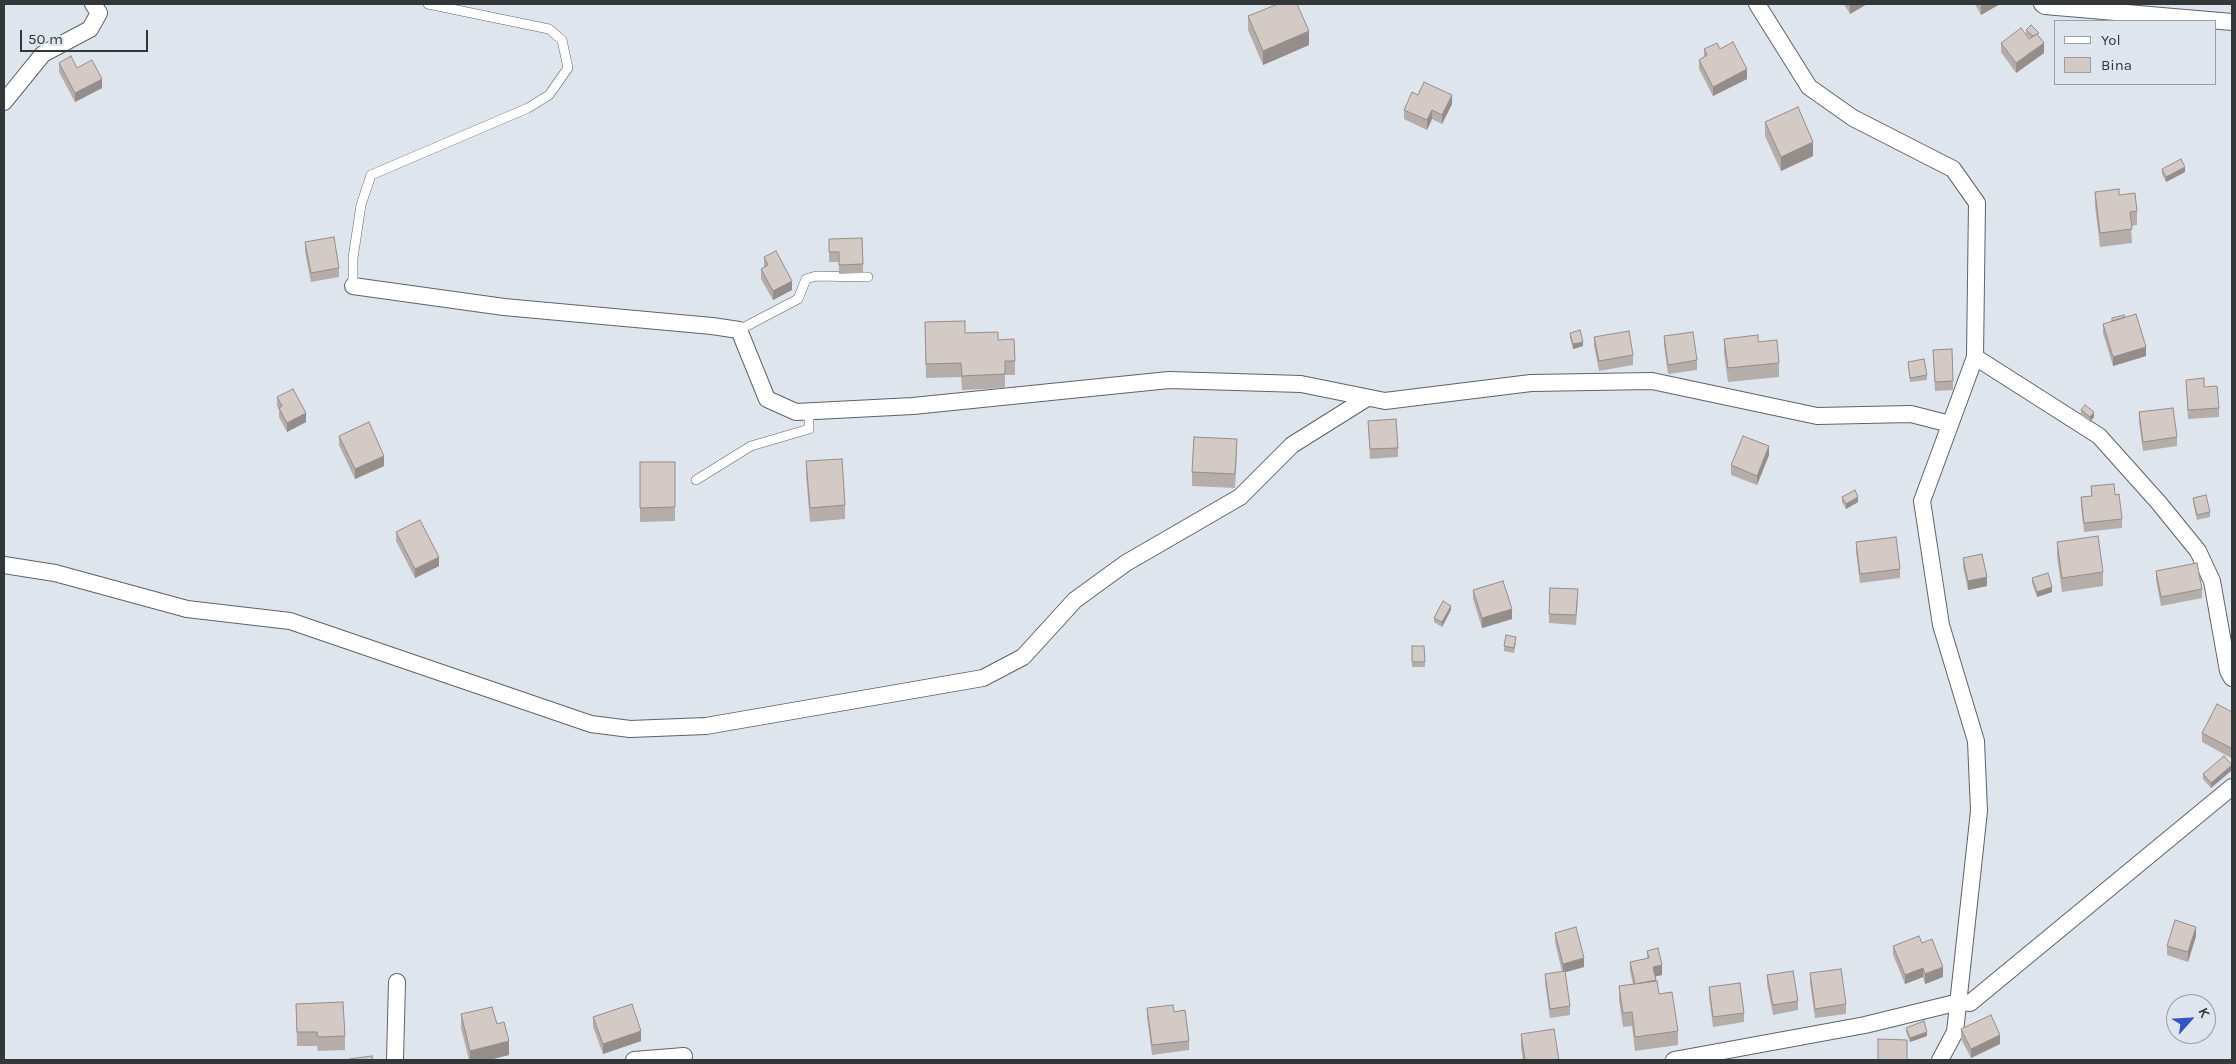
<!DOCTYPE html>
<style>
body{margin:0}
#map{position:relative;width:2236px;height:1064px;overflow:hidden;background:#dee5ec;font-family:Karla,sans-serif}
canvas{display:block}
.frame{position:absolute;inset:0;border:5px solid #34373a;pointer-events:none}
.legend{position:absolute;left:2054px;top:20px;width:162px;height:65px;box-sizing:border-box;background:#dee5ec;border:1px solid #9a9fa5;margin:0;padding:6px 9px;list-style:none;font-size:15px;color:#34373a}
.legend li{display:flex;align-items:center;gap:10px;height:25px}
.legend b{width:25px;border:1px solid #9a9fa5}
.north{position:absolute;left:2166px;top:994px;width:50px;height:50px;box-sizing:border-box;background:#dee5ec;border:1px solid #9a9fa5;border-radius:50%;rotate:64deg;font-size:14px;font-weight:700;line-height:20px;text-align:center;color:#34373a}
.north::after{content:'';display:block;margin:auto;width:18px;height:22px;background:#3056c6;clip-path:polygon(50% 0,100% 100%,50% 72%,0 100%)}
.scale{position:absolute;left:20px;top:30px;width:128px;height:22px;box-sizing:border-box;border:2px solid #34373a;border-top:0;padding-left:6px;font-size:15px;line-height:18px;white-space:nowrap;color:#34373a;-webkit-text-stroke:4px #dee5ec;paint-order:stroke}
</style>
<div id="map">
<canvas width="2236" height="1064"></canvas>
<div class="frame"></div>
<ul class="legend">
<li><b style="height:6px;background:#fff"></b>Yol</li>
<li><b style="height:14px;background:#d3c9c5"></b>Bina</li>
</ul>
<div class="north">K</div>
<div class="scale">50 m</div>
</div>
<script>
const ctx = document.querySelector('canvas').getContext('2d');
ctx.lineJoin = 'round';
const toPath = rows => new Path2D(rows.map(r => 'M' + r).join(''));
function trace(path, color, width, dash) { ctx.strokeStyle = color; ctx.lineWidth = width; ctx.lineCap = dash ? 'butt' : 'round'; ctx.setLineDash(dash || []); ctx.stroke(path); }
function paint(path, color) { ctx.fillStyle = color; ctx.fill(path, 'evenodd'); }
const lane = toPath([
 [353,286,353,258,361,205,371,175,528,108,549,95,568,68,562,40,549,29,428,4],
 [739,330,798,299,806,279,816,276,868,277],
 [696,480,751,446,809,429,809,411]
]);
const street = toPath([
 [1757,4,1809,87,1853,118,1953,169,1977,203,1975,357,1922,501,1941,625,1976,741,1979,811,1955,1032,1940,1060],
 [2042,4,2045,6,2232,22],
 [4,102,43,54,90,29,99,13,93,4],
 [353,286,504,307,712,326,739,330,767,399,796,412,913,406,1169,380,1301,384,1385,401,1531,383,1652,381,1817,416,1911,414,1950,424],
 [1975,357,2099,436,2159,503,2198,551,2212,581,2228,671,2232,678],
 [4,565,55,573,187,609,290,621,591,724,630,729,706,726,983,678,1023,657,1075,600,1126,563,1240,497,1292,445,1367,398],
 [395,1060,397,982],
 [634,1060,684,1056],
 [1674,1060,1865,1025,1959,1002,1970,1003,2232,787]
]);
trace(lane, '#5d6369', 10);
trace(street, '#5d6369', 18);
trace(lane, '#fff', 9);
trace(street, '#fff', 16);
paint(toPath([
 [1844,4,1867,4,1850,14],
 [1975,4,2000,4,1981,15],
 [1248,16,1309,45,1263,65,1248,30],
 [2026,30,2039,36,2044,53,2016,73,2001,52,2001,43,2029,39,2030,38,2026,34],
 [1704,49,1720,49,1747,79,1713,96,1699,69,1699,60,1704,57],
 [59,63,77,68,102,88,75,102,59,72],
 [1418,95,1452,104,1442,124,1432,119,1427,130,1404,119,1404,110],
 [1765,122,1813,156,1781,171,1765,136],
 [2162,169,2185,172,2166,182,2162,174],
 [2095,192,2119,195,2137,211,2137,225,2131,226,2132,243,2100,247,2095,206],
 [829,239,863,264,863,273,839,274,839,262,829,262],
 [305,242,339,268,339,277,311,282,305,252],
 [764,257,792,290,773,300,761,279,761,269,764,267],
 [2125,317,2146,356,2113,366,2103,333,2103,324,2112,321,2112,318],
 [925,322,965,333,998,340,1015,361,1015,375,1005,375,1005,388,962,390,961,377,926,378],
 [1570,333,1583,346,1573,349,1570,338],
 [1664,336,1697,360,1697,370,1668,374,1664,345],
 [1594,337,1633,355,1633,365,1599,371,1594,346],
 [1724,339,1758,342,1779,363,1779,377,1728,382,1724,353],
 [1933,350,1953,381,1953,390,1935,391],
 [1908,362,1927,375,1927,380,1910,382],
 [2186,380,2204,387,2219,408,2219,417,2188,419],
 [277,397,306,422,287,432,279,417,279,410,277,406],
 [2081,410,2094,417,2090,422,2081,415],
 [2139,412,2177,437,2177,446,2143,451,2139,422],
 [1368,421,1398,448,1398,457,1370,459],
 [339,436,384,466,355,479,339,445],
 [1237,452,1235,488,1192,486,1192,472],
 [1769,455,1757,485,1731,475,1731,465],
 [806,461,845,505,845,519,810,522,806,475],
 [640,462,675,462,675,521,640,522],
 [2091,486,2115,495,2122,519,2122,528,2084,532,2081,506,2081,497,2091,496],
 [1842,497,1858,502,1846,509,1842,502],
 [2193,498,2210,512,2210,517,2197,520,2193,502],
 [396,532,439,566,415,578,396,541],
 [1856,542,1900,569,1900,578,1860,583,1856,552],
 [2057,542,2103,572,2103,586,2062,592,2057,556],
 [1963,558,1987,586,1968,590,1963,567],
 [2156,571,2202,589,2202,598,2161,606,2156,580],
 [2032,578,2052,592,2037,597,2032,583],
 [1473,590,1512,619,1482,628,1473,599],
 [1578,599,1576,625,1549,623,1549,614],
 [1451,610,1442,627,1434,622,1434,618],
 [1516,642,1514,653,1504,651,1504,646],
 [1412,646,1424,646,1425,667,1412,667],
 [2232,712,2231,758,2202,742,2202,733],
 [2232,770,2211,788,2203,779,2203,774],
 [1555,933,1584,967,1565,972,1570,1006,1570,1015,1550,1018,1545,983,1545,974,1562,972,1555,942],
 [2196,936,2188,962,2167,955,2167,946],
 [1922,943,1943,977,1925,984,1923,977,1905,984,1893,955,1893,946],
 [1647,951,1662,975,1655,976,1659,994,1678,1031,1678,1045,1635,1051,1632,1026,1623,1027,1619,1000,1619,986,1633,984,1630,971,1630,962,1647,958],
 [1810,973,1846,1004,1846,1014,1815,1018,1810,983],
 [1767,975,1798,1001,1798,1010,1773,1015,1767,984],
 [1709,987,1744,1013,1744,1022,1713,1027,1709,996],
 [296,1004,345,1036,345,1050,318,1051,317,1046,297,1046],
 [1147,1008,1174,1012,1189,1041,1189,1050,1152,1055,1147,1017],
 [461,1014,497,1024,509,1055,489,1060,469,1060,461,1028],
 [593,1017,641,1041,603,1054,593,1027],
 [1906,1028,1927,1036,1910,1042,1906,1032],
 [1961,1029,2000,1044,1971,1058,1961,1039],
 [1521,1034,1559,1060,1523,1060,1521,1048]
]), '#b5ada9');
paint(toPath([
 [1852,4,1867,4,1850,14,1850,5],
 [1984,4,2000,4,1981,15,1981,6],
 [1309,31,1309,45,1263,65,1263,51],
 [2044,43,2044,53,2016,73,2016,63],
 [1747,69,1747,79,1713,96,1713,87],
 [102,79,102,88,75,102,75,93],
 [1452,95,1452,104,1442,124,1442,115],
 [1432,110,1432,119,1427,130,1427,120],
 [1813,142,1813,156,1781,171,1781,157],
 [2185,167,2185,172,2166,182,2166,177],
 [792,281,792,290,773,300,773,291],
 [1583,342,1583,346,1573,349,1573,344],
 [2146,347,2146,356,2113,366,2113,357],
 [2094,412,2094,417,2090,422,2090,417],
 [306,413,306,422,287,432,287,423],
 [1769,446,1769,455,1757,485,1757,476],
 [384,456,384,466,355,479,355,469],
 [1858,497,1858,502,1846,509,1846,504],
 [439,557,439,566,415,578,415,569],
 [1987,577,1987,586,1968,590,1968,581],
 [2052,587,2052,592,2037,597,2037,592],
 [1451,606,1451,610,1442,627,1442,622],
 [1512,609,1512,619,1482,628,1482,618],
 [2232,745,2232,755,2231,758,2231,748],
 [2232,765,2232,770,2211,788,2211,783],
 [2196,927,2196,936,2188,962,2188,952],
 [1584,958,1584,967,1563,973,1563,964],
 [1662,965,1662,975,1653,977,1653,967],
 [1943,967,1943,977,1925,984,1925,974],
 [1923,968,1923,977,1905,984,1905,975],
 [641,1031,641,1041,603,1054,603,1044],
 [1927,1032,1927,1036,1910,1042,1910,1038],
 [2000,1035,2000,1044,1971,1058,1971,1049],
 [509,1041,509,1055,489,1060,470,1060,470,1051]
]), '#948d8a');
const building = toPath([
 [1278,4,1297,4,1309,31,1263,51,1248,16,1278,4],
 [2031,25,2039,33,2033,36,2026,30,2031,25],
 [2021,28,2029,39,2037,34,2044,43,2016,63,2001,43,2021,28],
 [1733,42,1747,69,1713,87,1699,60,1707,55,1704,49,1717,43,1720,49,1733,42],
 [71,56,77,68,92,60,102,79,75,93,59,63,71,56],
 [1424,82,1452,95,1442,115,1432,110,1427,120,1404,110,1412,92,1418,95,1424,82],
 [1798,107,1813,142,1781,157,1765,122,1798,107],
 [2181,159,2185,167,2166,177,2162,169,2181,159],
 [2119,189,2119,195,2135,193,2137,211,2130,212,2132,229,2100,233,2095,192,2119,189],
 [334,237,339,268,311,273,305,242,334,237],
 [862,238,863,264,839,265,839,252,829,252,829,239,862,238],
 [776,251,792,281,773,291,761,269,768,265,764,257,776,251],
 [2136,314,2146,347,2113,357,2103,324,2136,314],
 [2124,315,2125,317,2112,321,2112,318,2124,315],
 [965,321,965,333,998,332,998,340,1014,339,1015,361,1005,361,1005,374,962,376,961,363,926,364,925,322,965,321],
 [1580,330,1583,342,1573,344,1570,333,1580,330],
 [1629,331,1633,355,1599,361,1594,337,1629,331],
 [1693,332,1697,360,1668,365,1664,336,1693,332],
 [1758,335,1758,342,1777,340,1779,363,1728,368,1724,339,1758,335],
 [1952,349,1953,381,1935,382,1933,350,1952,349],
 [1924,359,1927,375,1910,378,1908,362,1924,359],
 [2204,378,2204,387,2217,386,2219,408,2188,410,2186,380,2204,378],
 [293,389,306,413,287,423,279,408,282,406,277,397,293,389],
 [2085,405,2094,412,2090,417,2081,410,2085,405],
 [2173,408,2177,437,2143,442,2139,412,2173,408],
 [1396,419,1398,448,1370,449,1368,421,1396,419],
 [369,422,384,456,355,469,339,436,369,422],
 [1743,436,1769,446,1757,476,1731,465,1743,436],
 [1194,437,1237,439,1235,474,1192,472,1194,437],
 [842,459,845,505,810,508,806,461,842,459],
 [640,462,675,462,675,507,640,508,640,462],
 [2114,484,2115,495,2119,494,2122,519,2084,523,2081,497,2092,496,2091,486,2114,484],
 [1855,490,1858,497,1846,504,1842,497,1855,490],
 [2206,495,2210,512,2197,515,2193,498,2206,495],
 [420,520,439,557,415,569,396,532,420,520],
 [2098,536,2103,572,2062,578,2057,542,2098,536],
 [1896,537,1900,569,1860,574,1856,542,1896,537],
 [1982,554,1987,577,1968,581,1963,558,1982,554],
 [2197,563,2202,589,2161,597,2156,571,2197,563],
 [2048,573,2052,587,2037,592,2032,578,2048,573],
 [1503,581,1512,609,1482,618,1473,590,1503,581],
 [1550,588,1578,589,1576,615,1549,614,1550,588],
 [1443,601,1451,606,1442,622,1434,618,1443,601],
 [1506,635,1516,637,1514,648,1504,646,1506,635],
 [1412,646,1424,646,1425,662,1412,662,1412,646],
 [2217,704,2232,712,2232,745,2231,748,2202,733,2217,704],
 [2224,756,2232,765,2211,783,2203,774,2224,756],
 [2175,920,2196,927,2188,952,2167,946,2175,920],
 [1576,927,1584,958,1563,964,1555,933,1576,927],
 [1919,936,1922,943,1932,939,1943,967,1925,974,1923,968,1905,975,1893,946,1919,936],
 [1658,948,1662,965,1653,967,1656,980,1635,984,1630,962,1649,958,1647,951,1658,948],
 [1841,969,1846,1004,1815,1009,1810,973,1841,969],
 [1565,971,1570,1006,1550,1009,1545,974,1565,971],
 [1793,971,1798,1001,1773,1005,1767,975,1793,971],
 [1657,981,1659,994,1672,992,1678,1031,1635,1037,1632,1012,1623,1013,1619,986,1657,981],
 [1740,983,1744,1013,1713,1017,1709,987,1740,983],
 [343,1002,345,1036,318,1037,317,1032,297,1032,296,1004,343,1002],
 [632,1004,641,1031,603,1044,593,1017,632,1004],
 [1173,1005,1174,1012,1185,1010,1189,1041,1152,1045,1147,1008,1173,1005],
 [492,1007,497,1024,504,1022,509,1041,470,1051,461,1014,492,1007],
 [1991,1015,2000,1035,1971,1049,1961,1029,1991,1015],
 [1924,1021,1927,1032,1910,1038,1906,1028,1924,1021],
 [1554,1029,1559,1060,1525,1060,1521,1034,1554,1029],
 [1878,1039,1907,1040,1907,1060,1878,1060,1878,1039],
 [372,1056,373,1060,349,1060,349,1059,372,1056]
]);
paint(building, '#d3c9c5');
trace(building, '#948d8a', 1);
</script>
